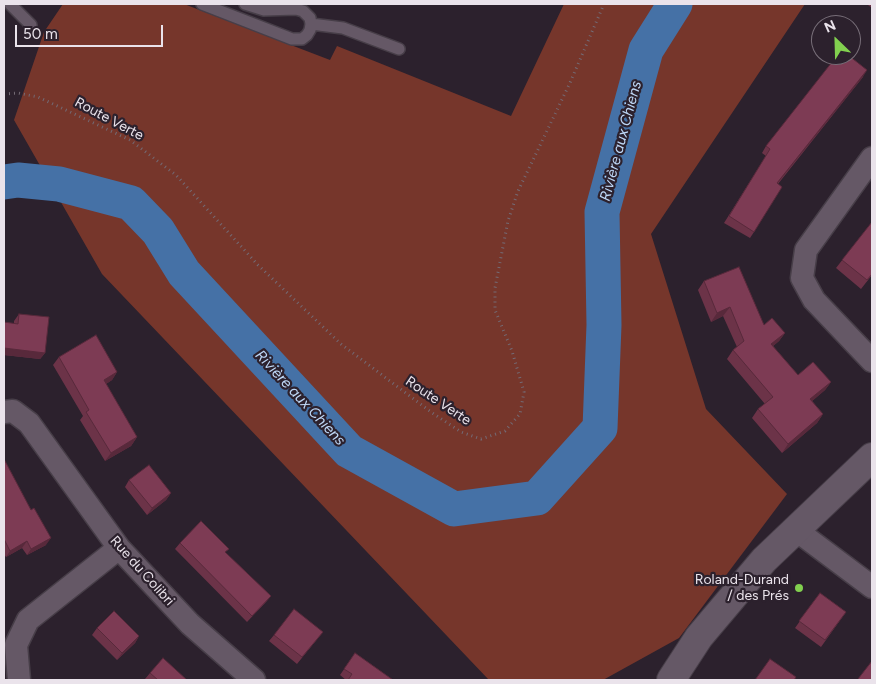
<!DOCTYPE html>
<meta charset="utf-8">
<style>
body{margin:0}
#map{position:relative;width:876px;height:684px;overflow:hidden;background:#2c212d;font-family:Figtree,sans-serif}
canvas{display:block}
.frame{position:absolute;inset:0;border:5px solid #eae3eb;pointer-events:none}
.north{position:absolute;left:811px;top:15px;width:50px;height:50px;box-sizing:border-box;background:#2c212d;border:1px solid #786f79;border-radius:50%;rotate:336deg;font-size:14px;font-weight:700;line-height:20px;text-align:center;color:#eae3eb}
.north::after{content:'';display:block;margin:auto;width:18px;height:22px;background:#82d04f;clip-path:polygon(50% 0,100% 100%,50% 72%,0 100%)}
.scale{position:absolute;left:15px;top:25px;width:148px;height:22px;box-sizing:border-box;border:2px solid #eae3eb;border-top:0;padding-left:6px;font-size:15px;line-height:18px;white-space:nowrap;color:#eae3eb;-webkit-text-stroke:4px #2c212d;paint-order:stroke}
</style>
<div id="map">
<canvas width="876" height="684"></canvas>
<div class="frame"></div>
<div class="north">N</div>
<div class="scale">50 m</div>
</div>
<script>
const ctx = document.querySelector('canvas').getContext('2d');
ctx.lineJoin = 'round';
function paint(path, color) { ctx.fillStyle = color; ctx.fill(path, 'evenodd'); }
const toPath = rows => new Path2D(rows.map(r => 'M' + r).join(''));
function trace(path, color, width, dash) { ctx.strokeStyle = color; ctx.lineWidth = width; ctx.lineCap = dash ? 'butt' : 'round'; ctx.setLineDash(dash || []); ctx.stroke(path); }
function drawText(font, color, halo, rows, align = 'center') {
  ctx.font = font + ' Figtree,sans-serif'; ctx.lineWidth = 4.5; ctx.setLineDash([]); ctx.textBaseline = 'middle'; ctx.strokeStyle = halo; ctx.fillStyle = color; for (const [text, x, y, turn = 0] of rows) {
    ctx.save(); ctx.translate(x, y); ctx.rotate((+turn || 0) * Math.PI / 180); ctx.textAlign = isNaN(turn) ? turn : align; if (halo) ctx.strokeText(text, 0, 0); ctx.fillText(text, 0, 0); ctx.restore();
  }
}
paint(toPath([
 [63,4,184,4,330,60,337,46,511,116,564,4,805,4,651,234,706,409,787,494,679,638,603,680,489,680,102,274,14,120,44,32]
]), '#76362b');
trace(toPath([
 [4,182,18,180,59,184,131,203,158,231,184,273,349,451,454,509,537,498,600,428,604,325,602,212,646,50,675,4]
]), '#4571a6', 35);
const service = toPath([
 [10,4,31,25],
 [202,4,292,39,302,39,307,35,310,30,311,24,310,18,303,11,296,9,264,10,245,4],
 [311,24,343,28,399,49]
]);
const minor = toPath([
 [872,158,806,250,802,278,814,300,872,361],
 [4,412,13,411,29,423,119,548,190,624,254,680],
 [796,530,872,587],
 [19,680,16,645,28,620,119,548]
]);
const tertiary = toPath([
 [671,680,699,637,764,560,872,457]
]);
trace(service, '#473e48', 14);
trace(minor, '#473e48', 25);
trace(tertiary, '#473e48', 30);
trace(toPath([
 [4,94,18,93,38,97,130,140,176,175,258,265,341,344,431,412,461,432,481,439,505,431,520,414,524,392,512,351,495,310,495,288,508,221,518,191,569,85,604,4]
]), '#746b75', 3, [1, 4]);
trace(service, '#655866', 11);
trace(minor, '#655866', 22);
trace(tertiary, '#655866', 28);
paint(toPath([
 [869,4,872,4,872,8,868,5],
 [835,64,863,77,778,184,754,232,750,238,724,223,766,156,762,153,766,146],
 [872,222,872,275,861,289,836,268],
 [704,281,764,325,785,333,779,341,773,346,798,375,831,382,825,390,812,401,823,414,817,423,782,453,752,418,758,409,765,404,727,359,733,350,737,347,723,316,711,322,698,290],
 [19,314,45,353,40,359,4,355,4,323,14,324,14,321],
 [59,357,117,372,112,380,106,384,137,437,131,446,105,461,80,420,83,416,53,365],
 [4,459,46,545,27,555,22,548,6,557,4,554],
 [129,480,171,493,166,500,147,515,125,487],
 [180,543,226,553,271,596,266,602,247,622,175,549],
 [820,593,846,612,821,647,795,628],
 [97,628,139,636,135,643,117,660,92,635],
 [274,635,318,638,297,664,269,641],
 [355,653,393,680,346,680,340,675],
 [150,673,187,680,146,680,145,679]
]), '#6c3348');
paint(toPath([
 [867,70,863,77,772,190,777,183],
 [730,307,723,316,711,322,717,313],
 [785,333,779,341,765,353,771,344],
 [4,348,45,353,40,359,4,355],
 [117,372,112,380,98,389,104,380],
 [831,382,825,390,804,408,810,399],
 [823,414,817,423,782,453,788,444],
 [137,437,131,446,105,461,111,453],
 [171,493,166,500,147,515,152,508],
 [51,538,46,545,27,555,31,549],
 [27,541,22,548,6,557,10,551],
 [139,636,135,643,117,660,122,653]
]), '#58293b');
const building = toPath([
 [842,55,848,55,867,70,777,183,782,187,754,232,729,216,770,149,766,146,832,62,835,64,842,55],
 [872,222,872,274,867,280,842,260,872,222],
 [739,267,764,325,772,318,785,333,771,344,798,375,813,362,831,382,810,399,823,414,788,444,758,409,773,397,733,350,744,341,730,307,717,313,704,281,739,267],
 [19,314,49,317,45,353,4,348,4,322,18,324,19,314],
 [96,335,117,372,104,380,137,437,111,453,86,412,89,410,59,357,96,335],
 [4,459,31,510,34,508,51,538,31,549,27,541,10,551,4,539,4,459],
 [149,465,171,493,152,508,129,480,149,465],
 [201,521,229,549,225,552,271,596,252,616,180,543,201,521],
 [820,593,846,612,825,640,799,621,820,593],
 [294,609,323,632,302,657,274,635,294,609],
 [114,611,139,636,122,653,97,628,114,611],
 [355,653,393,680,348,680,352,674,344,669,355,653],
 [163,658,187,680,158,680,150,673,163,658],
 [770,659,796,677,794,680,755,680,770,659],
 [872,661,872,680,859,680,858,679,872,661]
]);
paint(building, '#7d3b54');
trace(building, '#58293b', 1);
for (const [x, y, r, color] of [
 [799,588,5,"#82d04f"]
]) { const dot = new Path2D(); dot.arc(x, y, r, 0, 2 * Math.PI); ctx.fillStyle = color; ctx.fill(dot); trace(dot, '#2c212d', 2); }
drawText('14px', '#eae3eb', '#2c212d', [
 ["Route Verte",109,119,28],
 ["Route Verte",438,401,34],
 ["Rue du Colibri",142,571,48]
]);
drawText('14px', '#eae3eb', '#2c212d', [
 ["Roland-Durand",789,580],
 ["/ des Prés",789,596]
], 'right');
drawText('italic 15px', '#bed7f6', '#2c212d', [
 ["Rivière aux Chiens",621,141,-75],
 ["Rivière aux Chiens",300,398,47]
]);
</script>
